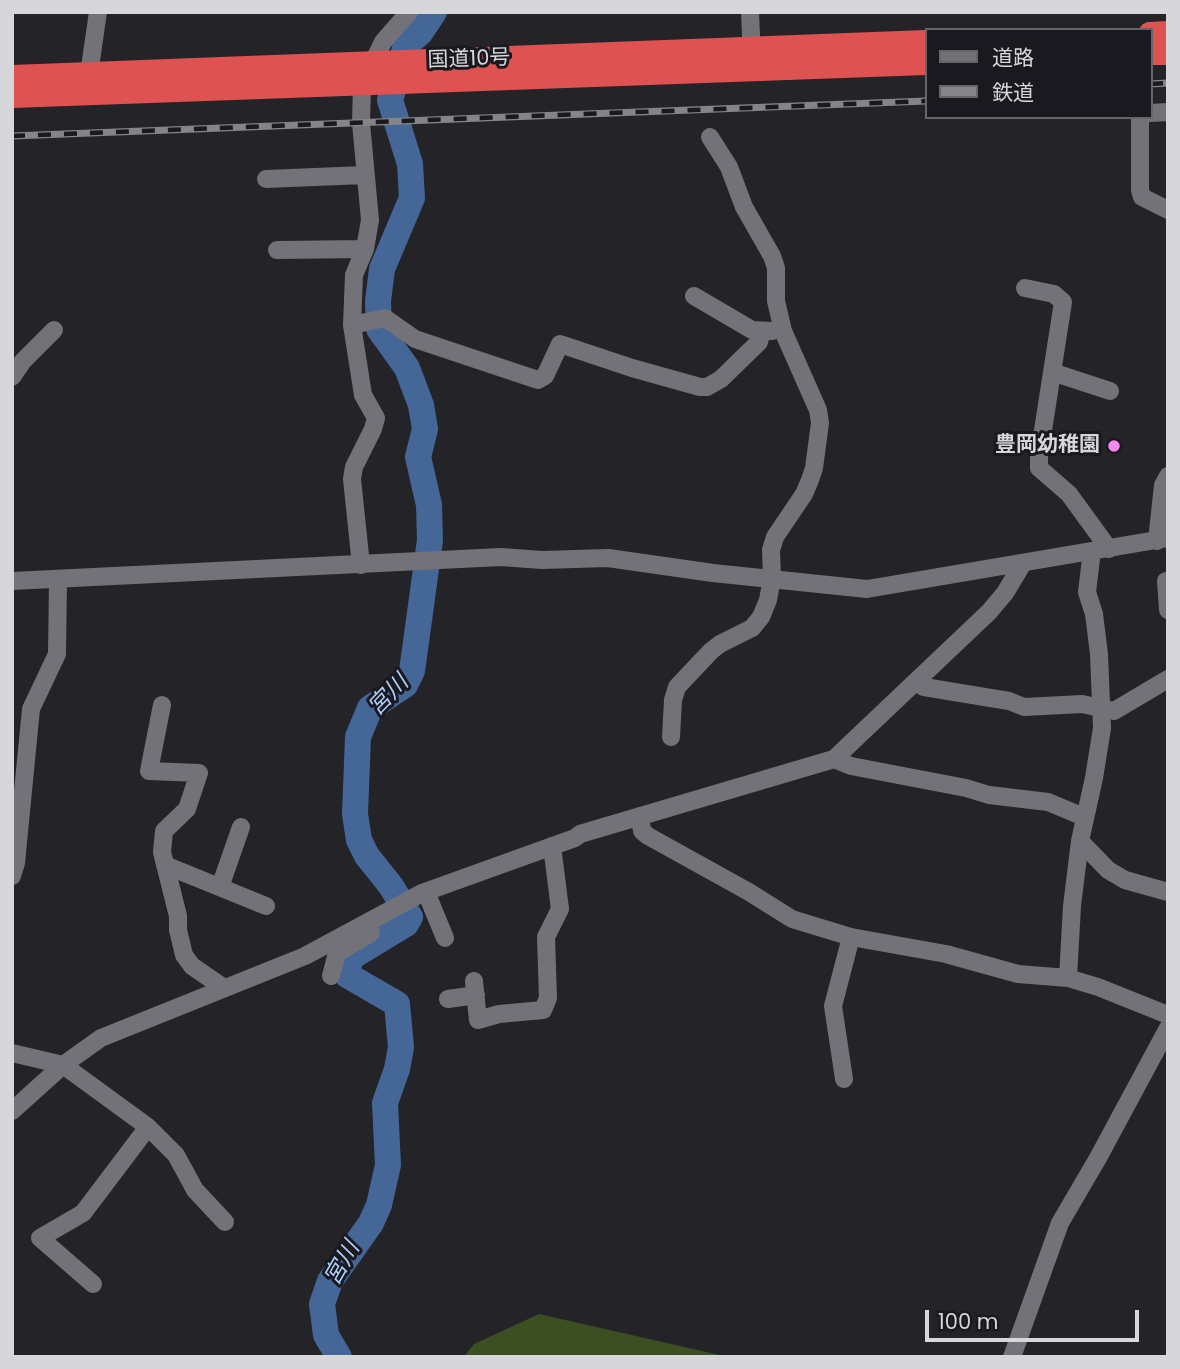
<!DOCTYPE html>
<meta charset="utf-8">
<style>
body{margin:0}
#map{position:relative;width:1180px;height:1369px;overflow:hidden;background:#232328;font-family:Poppins,"Noto Sans JP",sans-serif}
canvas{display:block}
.frame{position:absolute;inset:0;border:14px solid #d7d6da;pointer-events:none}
.legend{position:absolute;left:925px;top:28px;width:228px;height:91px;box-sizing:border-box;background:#1a191f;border:2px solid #66656a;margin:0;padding:9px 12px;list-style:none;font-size:21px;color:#d7d6da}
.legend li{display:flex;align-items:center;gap:14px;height:35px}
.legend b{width:35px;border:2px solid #66656a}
.scale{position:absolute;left:925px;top:1310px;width:214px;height:32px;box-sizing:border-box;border:4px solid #d7d6da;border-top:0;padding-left:9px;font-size:21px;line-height:24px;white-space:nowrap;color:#d7d6da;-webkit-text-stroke:5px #1a191f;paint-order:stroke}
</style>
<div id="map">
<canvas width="1180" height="1369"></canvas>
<div class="frame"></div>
<ul class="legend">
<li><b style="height:9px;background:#727278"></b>道路</li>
<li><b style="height:9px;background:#858589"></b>鉄道</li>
</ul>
<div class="scale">100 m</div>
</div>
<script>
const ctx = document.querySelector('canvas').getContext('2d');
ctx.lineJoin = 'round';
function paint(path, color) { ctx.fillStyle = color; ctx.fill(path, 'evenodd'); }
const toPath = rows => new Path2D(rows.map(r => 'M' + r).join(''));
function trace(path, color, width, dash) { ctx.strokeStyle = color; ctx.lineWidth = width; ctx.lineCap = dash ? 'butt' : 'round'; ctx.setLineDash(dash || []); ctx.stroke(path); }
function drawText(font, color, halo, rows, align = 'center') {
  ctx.font = font + ' Poppins,"Noto Sans JP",sans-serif'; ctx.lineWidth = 6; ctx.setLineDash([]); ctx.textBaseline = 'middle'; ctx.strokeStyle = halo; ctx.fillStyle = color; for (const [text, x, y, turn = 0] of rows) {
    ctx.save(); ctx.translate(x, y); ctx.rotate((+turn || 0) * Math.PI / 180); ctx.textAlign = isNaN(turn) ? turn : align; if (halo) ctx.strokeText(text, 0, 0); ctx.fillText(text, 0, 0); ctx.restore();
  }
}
paint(toPath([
 [539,1314,724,1356,724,1357,464,1357,474,1344]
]), '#3b4f23');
trace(toPath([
 [339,1357,326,1335,322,1304,330,1281,371,1223,379,1205,388,1165,385,1103,397,1069,401,1047,397,1004,347,975,350,958,406,924,410,917,391,886,367,856,359,840,355,814,358,737,370,708,405,685,412,671,430,540,429,505,418,457,425,429,421,405,407,368,379,329,378,301,382,269,412,198,410,164,390,100,406,45,420,33,434,12]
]), '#446798', 26);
trace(toPath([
 [750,12,752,60],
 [89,74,98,12],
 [1150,113,1168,112],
 [1140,117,1140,190,1142,197,1168,210],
 [266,179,364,175],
 [277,250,365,249],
 [1025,288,1054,294,1063,302,1039,456,1039,468,1069,494,1109,549],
 [694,296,752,330,772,331],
 [352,325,385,318,415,339,538,380,545,376,560,344,632,368,700,387,707,387,721,379,759,342,762,332],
 [1052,372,1110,391],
 [12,377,23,361,54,330],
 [1157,541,1163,485,1168,476],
 [361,565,352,479,354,467,373,429,376,418,363,395,352,325,354,275,365,249,370,220,361,123,362,85,383,42,409,12],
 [12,581,501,557,542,560,608,558,713,573,867,589,1168,538],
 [1166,581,1168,610],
 [916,682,924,687,1009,701,1024,707,1082,704,1114,711,1168,679],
 [162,705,149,771,199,773,187,809,164,831,162,852,178,916,178,930,184,955,192,966,224,988],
 [671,737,673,700,677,687,711,651,720,644,752,628,761,617,768,600,772,578,771,550,775,537,804,494,810,480,814,468,820,423,818,410,783,331,776,301,776,268,772,256,744,207,729,167,710,137],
 [834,759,851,766,966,788,989,795,1048,802,1084,817],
 [640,816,642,831,648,836,749,892,792,919,851,937,946,954,1018,974,1068,978,1098,987,1168,1015],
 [1080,841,1108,870,1125,880,1168,892],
 [165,865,266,906],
 [12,876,16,863,31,709,57,654,58,580],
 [220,887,241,827],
 [426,892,445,938],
 [331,976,337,953,371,933],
 [1068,978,1072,906,1080,841,1094,778,1102,728,1099,654,1094,614,1087,592,1092,551],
 [474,981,478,1020,499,1014,543,1010,548,998,546,937,560,909,552,846],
 [448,999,476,995],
 [12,1053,63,1065,148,1127,83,1213,40,1238,93,1284],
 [844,1079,833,1006,851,937],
 [12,1111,63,1065,101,1038,305,956,422,893,575,838,580,834,834,759,989,612,1005,593,1023,563],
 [148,1127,176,1155,195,1190,225,1222],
 [1012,1357,1060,1223,1098,1158,1168,1028]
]), '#727278', 18);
trace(toPath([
 [1150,34,1168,33],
 [1150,53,1168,53],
 [12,77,926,42],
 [12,96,926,63]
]), '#de5251', 24);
const rail = toPath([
 [1150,84,1168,83],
 [12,136,926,101]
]);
trace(rail, '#858589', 7);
trace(rail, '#1a191f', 4.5, [13]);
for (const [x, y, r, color] of [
 [1114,446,7,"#f589ee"]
]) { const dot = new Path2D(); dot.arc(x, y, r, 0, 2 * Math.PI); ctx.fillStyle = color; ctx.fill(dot); trace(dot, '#1a191f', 2.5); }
drawText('21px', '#d7d6da', '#1a191f', [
 ["国道10号",469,60,-2]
]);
drawText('bold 21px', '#d7d6da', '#1a191f', [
 ["豊岡幼稚園",1100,446]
], 'right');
drawText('italic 23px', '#afcffb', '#1a191f', [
 ["宮川",389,696,-46],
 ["宮川",343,1264,-60]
]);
</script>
